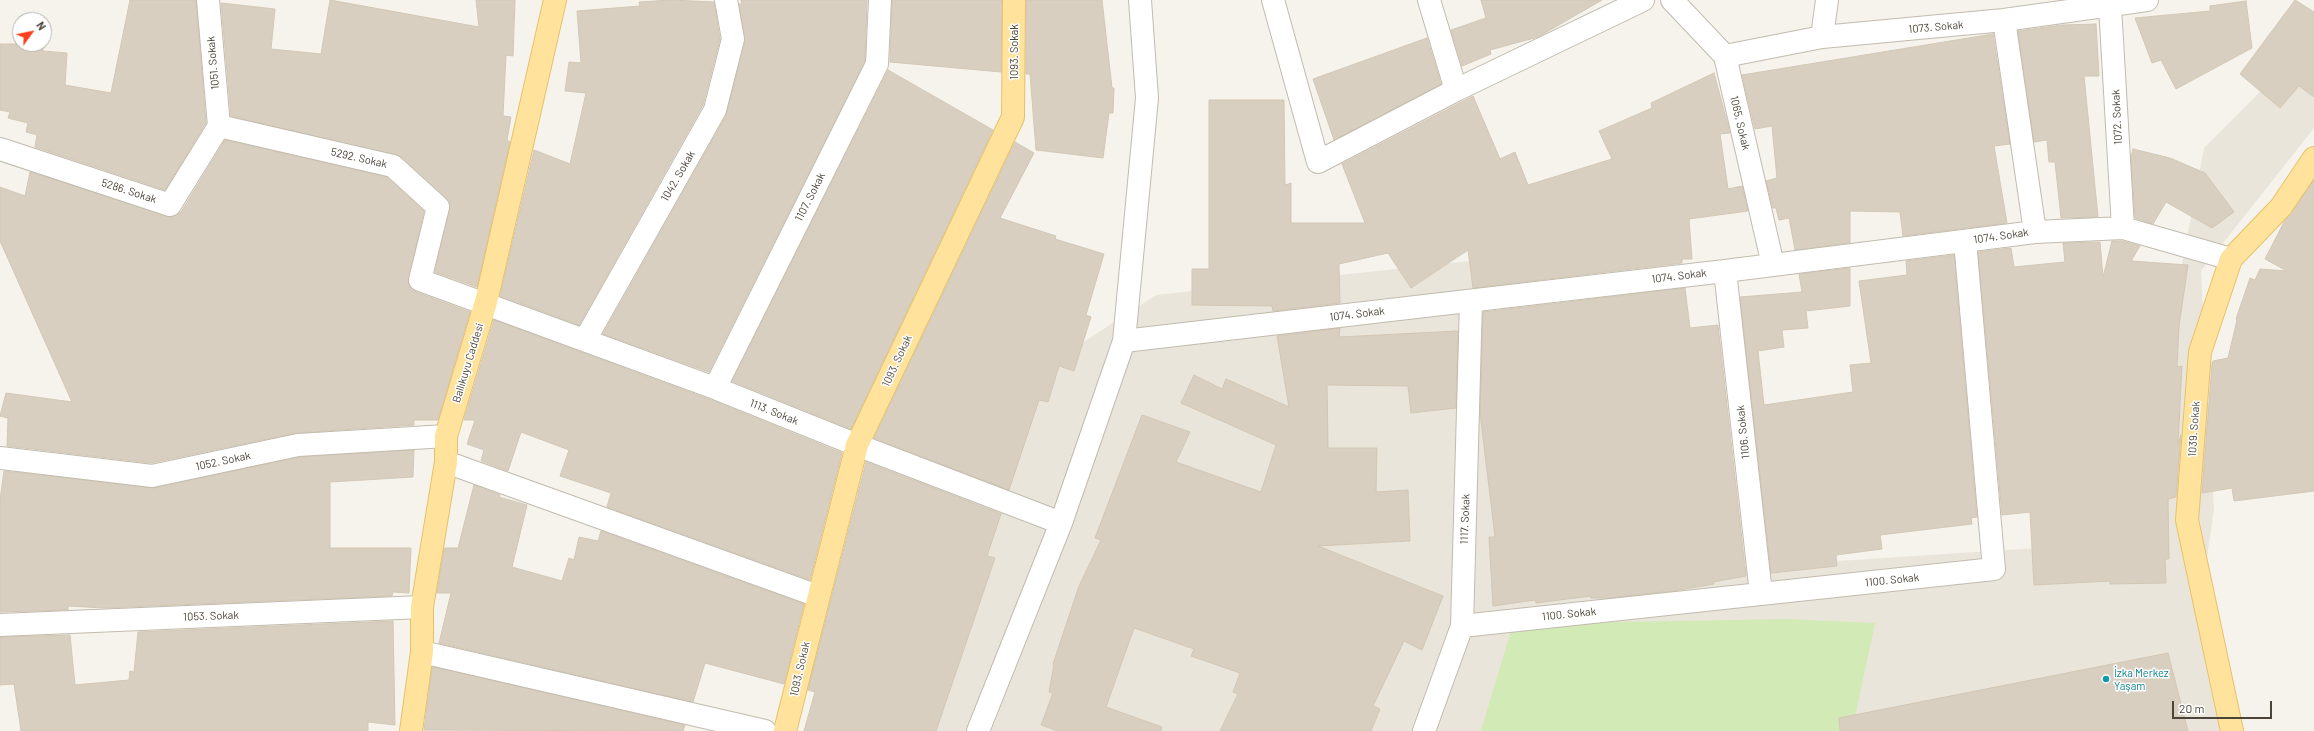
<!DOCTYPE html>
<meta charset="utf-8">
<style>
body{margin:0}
#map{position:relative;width:2314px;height:731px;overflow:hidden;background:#f6f3ec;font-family:Barlow,sans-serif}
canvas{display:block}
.north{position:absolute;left:12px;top:12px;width:40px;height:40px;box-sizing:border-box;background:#fff;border:1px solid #b7b4b0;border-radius:50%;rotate:57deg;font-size:11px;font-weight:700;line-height:16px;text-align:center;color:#4b4439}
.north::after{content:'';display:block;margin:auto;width:14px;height:18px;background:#fc3f1d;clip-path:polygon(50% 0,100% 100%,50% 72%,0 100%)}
.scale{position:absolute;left:2172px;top:701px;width:100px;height:18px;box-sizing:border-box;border:2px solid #4b4439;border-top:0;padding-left:5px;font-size:12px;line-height:14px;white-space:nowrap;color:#4b4439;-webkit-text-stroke:3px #fff;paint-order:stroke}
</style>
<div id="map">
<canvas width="2314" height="731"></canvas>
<div class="north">N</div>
<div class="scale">20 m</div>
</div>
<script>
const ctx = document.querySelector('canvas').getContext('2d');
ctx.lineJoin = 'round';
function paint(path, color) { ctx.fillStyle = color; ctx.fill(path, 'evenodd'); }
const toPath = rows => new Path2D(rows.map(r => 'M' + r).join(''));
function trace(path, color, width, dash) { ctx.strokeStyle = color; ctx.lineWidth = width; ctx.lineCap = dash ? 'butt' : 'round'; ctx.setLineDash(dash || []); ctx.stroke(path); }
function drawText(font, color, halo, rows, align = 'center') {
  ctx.font = font + ' Barlow,sans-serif'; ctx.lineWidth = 3; ctx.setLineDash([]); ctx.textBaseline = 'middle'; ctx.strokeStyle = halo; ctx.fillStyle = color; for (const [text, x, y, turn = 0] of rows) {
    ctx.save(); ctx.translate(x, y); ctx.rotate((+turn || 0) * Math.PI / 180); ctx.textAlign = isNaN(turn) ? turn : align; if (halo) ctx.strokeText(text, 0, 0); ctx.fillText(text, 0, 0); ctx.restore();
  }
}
paint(toPath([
 [2314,38,2314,128,2201,271,2214,510,2203,583,2235,731,828,731,892,498,994,400,1156,295,1488,259,1502,583,2129,542,2204,148]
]), '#eae5da');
paint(toPath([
 [1788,619,1875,623,1852,731,1481,731,1513,624]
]), '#d2eab5');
const building = toPath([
 [130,0,196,0,206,123,165,190,35,147,37,135,26,132,28,123,8,118,10,112,0,110,0,44,43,44,43,51,67,53,65,85,111,93,130,0],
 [330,0,479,27,476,0,515,0,513,56,506,55,503,116,511,117,507,140,510,142,477,287,435,272,450,204,446,198,401,157,231,116,221,3,275,9,271,49,321,54,330,0],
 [671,0,714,2,720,39,703,105,579,325,500,296,534,150,570,164,586,93,565,91,569,62,581,63,577,11,640,6,639,2,671,0],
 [741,0,867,0,865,61,709,372,603,334,726,116,745,42,739,4,742,4,741,0],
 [892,0,1002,0,1001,72,890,62,892,0],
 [1026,0,1102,0,1112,88,1114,88,1113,113,1109,113,1103,158,1036,150,1030,74,1026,74,1026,0],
 [1481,0,1602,0,1538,37,1490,50,1491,54,1462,66,1451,30,1486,18,1481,0],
 [2295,0,2314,12,2314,97,2299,86,2280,108,2240,74,2295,0],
 [2246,1,2252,48,2176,89,2161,60,2152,63,2135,18,2210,11,2210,6,2246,1],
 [2096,24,2099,76,2084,76,2098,217,2061,218,2055,162,2049,162,2047,140,2034,142,2018,31,2062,25,2096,24],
 [1993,34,2010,144,1994,146,2007,223,1903,236,1900,212,1850,211,1850,243,1795,250,1789,218,1779,220,1776,208,1773,208,1766,181,1777,178,1772,126,1755,129,1742,75,1993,34],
 [1427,38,1441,84,1334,140,1313,79,1427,38],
 [888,70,993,130,851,429,732,381,888,70],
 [1714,73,1730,133,1720,134,1728,189,1742,186,1748,211,1689,219,1692,259,1682,259,1682,263,1473,288,1468,250,1411,288,1388,253,1339,264,1340,303,1273,311,1272,306,1192,305,1192,269,1209,269,1209,100,1284,100,1285,185,1291,183,1291,223,1365,223,1342,164,1473,96,1500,159,1515,152,1528,185,1612,159,1599,131,1652,108,1651,103,1714,73],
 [225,140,387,177,424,211,408,283,416,292,470,312,438,420,414,420,414,425,296,433,151,463,7,446,8,418,0,416,6,393,72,402,0,241,0,187,25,196,30,172,172,217,181,212,225,140],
 [1015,142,1034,153,1000,218,1056,236,1055,239,1104,254,1086,315,1091,317,1074,371,1059,366,1048,402,1039,400,1009,490,874,438,1015,142],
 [2133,149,2170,158,2205,173,2234,212,2212,228,2166,202,2153,224,2135,218,2131,157,2133,149],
 [2314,180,2314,491,2234,501,2232,488,2202,493,2212,364,2213,361,2228,358,2237,320,2236,319,2250,278,2255,280,2260,269,2287,271,2265,259,2284,222,2314,180],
 [2112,241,2122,241,2140,246,2131,261,2188,265,2179,326,2177,367,2182,366,2178,443,2181,435,2176,497,2168,499,2169,559,2165,559,2166,583,2110,584,2110,581,2034,585,2030,512,2002,515,1978,252,2011,248,2014,267,2065,262,2063,243,2100,242,2103,277,2112,241],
 [1954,255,1977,517,1971,518,1972,524,1880,535,1882,549,1836,555,1837,566,1771,573,1740,297,1802,292,1799,274,1850,268,1850,306,1806,311,1808,328,1782,330,1784,347,1758,351,1764,405,1853,392,1850,365,1871,363,1859,281,1907,275,1906,261,1954,255],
 [1685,288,1690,328,1718,325,1746,576,1713,582,1714,584,1672,591,1609,598,1591,598,1591,596,1536,603,1535,600,1493,606,1489,537,1495,537,1480,413,1483,312,1685,288],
 [494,320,711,400,842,453,810,580,607,507,611,493,560,476,569,450,521,432,508,471,481,461,484,450,467,444,475,420,464,420,494,320],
 [1340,328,1339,337,1458,331,1456,408,1411,413,1408,386,1327,385,1328,448,1377,448,1376,492,1408,490,1410,541,1318,546,1443,596,1422,650,1404,641,1373,706,1380,709,1371,731,1220,731,1238,694,1233,692,1240,673,1191,656,1194,649,1134,628,1106,707,1162,727,1161,731,1058,731,1041,725,1053,693,1049,692,1054,665,1053,664,1079,586,1101,540,1095,538,1142,415,1190,432,1176,462,1261,492,1276,445,1181,403,1194,375,1222,389,1226,379,1289,407,1277,336,1340,328],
 [414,450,413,477,330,482,330,548,411,548,409,593,393,592,392,596,104,608,68,606,68,610,0,612,0,500,4,471,154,488,300,457,414,450],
 [866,462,1001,514,987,556,995,558,936,731,804,731,815,692,808,690,866,462],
 [474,485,500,495,499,497,527,505,512,567,562,581,569,558,574,560,579,537,598,541,601,531,804,604,784,684,705,663,693,702,439,643,451,593,437,593,444,548,458,548,474,485],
 [393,621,395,725,368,722,368,731,21,731,14,684,0,685,0,637,70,635,75,685,129,680,130,671,134,672,138,632,393,621],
 [2168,653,2188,731,1840,731,1839,718,2168,653],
 [432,668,433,667,685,725,683,731,424,730,432,668]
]);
paint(building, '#d8cfc1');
trace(building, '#d3c7b4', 1);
const minor = toPath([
 [208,0,219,126],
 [1273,0,1318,162,1456,90,1643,0],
 [1429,0,1456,90],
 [1672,0,1725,56,1773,265],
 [2110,6,2123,228],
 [2004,20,2035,232],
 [1822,37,1827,0],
 [1725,56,1822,37,2004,20,2147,0],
 [219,126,393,166,438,207,420,280,715,388,857,445,1061,523],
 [0,149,170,205,219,126],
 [1725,271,1761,594],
 [585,340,715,110,733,39,726,0],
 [1124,341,1725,271,2035,232,2123,228,2231,259],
 [715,388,877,64,880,0],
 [0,458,152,476,298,445,446,436],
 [446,462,818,596],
 [0,625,422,607],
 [1462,626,1994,569,1965,241],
 [422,652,765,731],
 [978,731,1061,523,1124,341,1147,98,1140,0],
 [1424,731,1462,626,1471,301]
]);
const major = toPath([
 [411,731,422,652,422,607,446,462,446,436,486,302,555,0],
 [785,731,857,445,1013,117,1014,0],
 [2232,731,2187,520,2200,352,2231,259,2281,207,2314,158]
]);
trace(minor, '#c2bbae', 24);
trace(major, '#e6c16a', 24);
trace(minor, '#fff', 22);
trace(major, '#ffe39c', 22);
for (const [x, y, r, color] of [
 [2106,679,4,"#0f9aa8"]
]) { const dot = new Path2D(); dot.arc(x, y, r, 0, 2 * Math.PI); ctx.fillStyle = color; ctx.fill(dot); trace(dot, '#fff', 1.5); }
drawText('11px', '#4b4439', '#fff', [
 ["1073. Sokak",1936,27,-5],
 ["1093. Sokak",1014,52,-90],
 ["1051. Sokak",213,63,-95],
 ["1072. Sokak",2117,117,-93],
 ["1065. Sokak",1740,123,77],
 ["5292. Sokak",359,158,13],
 ["1042. Sokak",678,176,-60],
 ["5286. Sokak",129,191,18],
 ["1107. Sokak",810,197,-63],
 ["1074. Sokak",2001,236,-8],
 ["1074. Sokak",1679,276,-7],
 ["1074. Sokak",1357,314,-7],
 ["1093. Sokak",897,361,-65],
 ["Ballıkuyu Caddesi",468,363,-73],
 ["1113. Sokak",774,412,22],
 ["1039. Sokak",2194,429,-86],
 ["1106. Sokak",1743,432,-96],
 ["1052. Sokak",223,461,-12],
 ["1117. Sokak",1465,519,-88],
 ["1100. Sokak",1892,580,-6],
 ["1100. Sokak",1569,614,-6],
 ["1053. Sokak",211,616,-2],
 ["1093. Sokak",800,669,-77]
]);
drawText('11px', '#0d838f', '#fff', [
 ["İzka Merkez",2114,673],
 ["Yaşam",2114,686]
], 'left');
</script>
